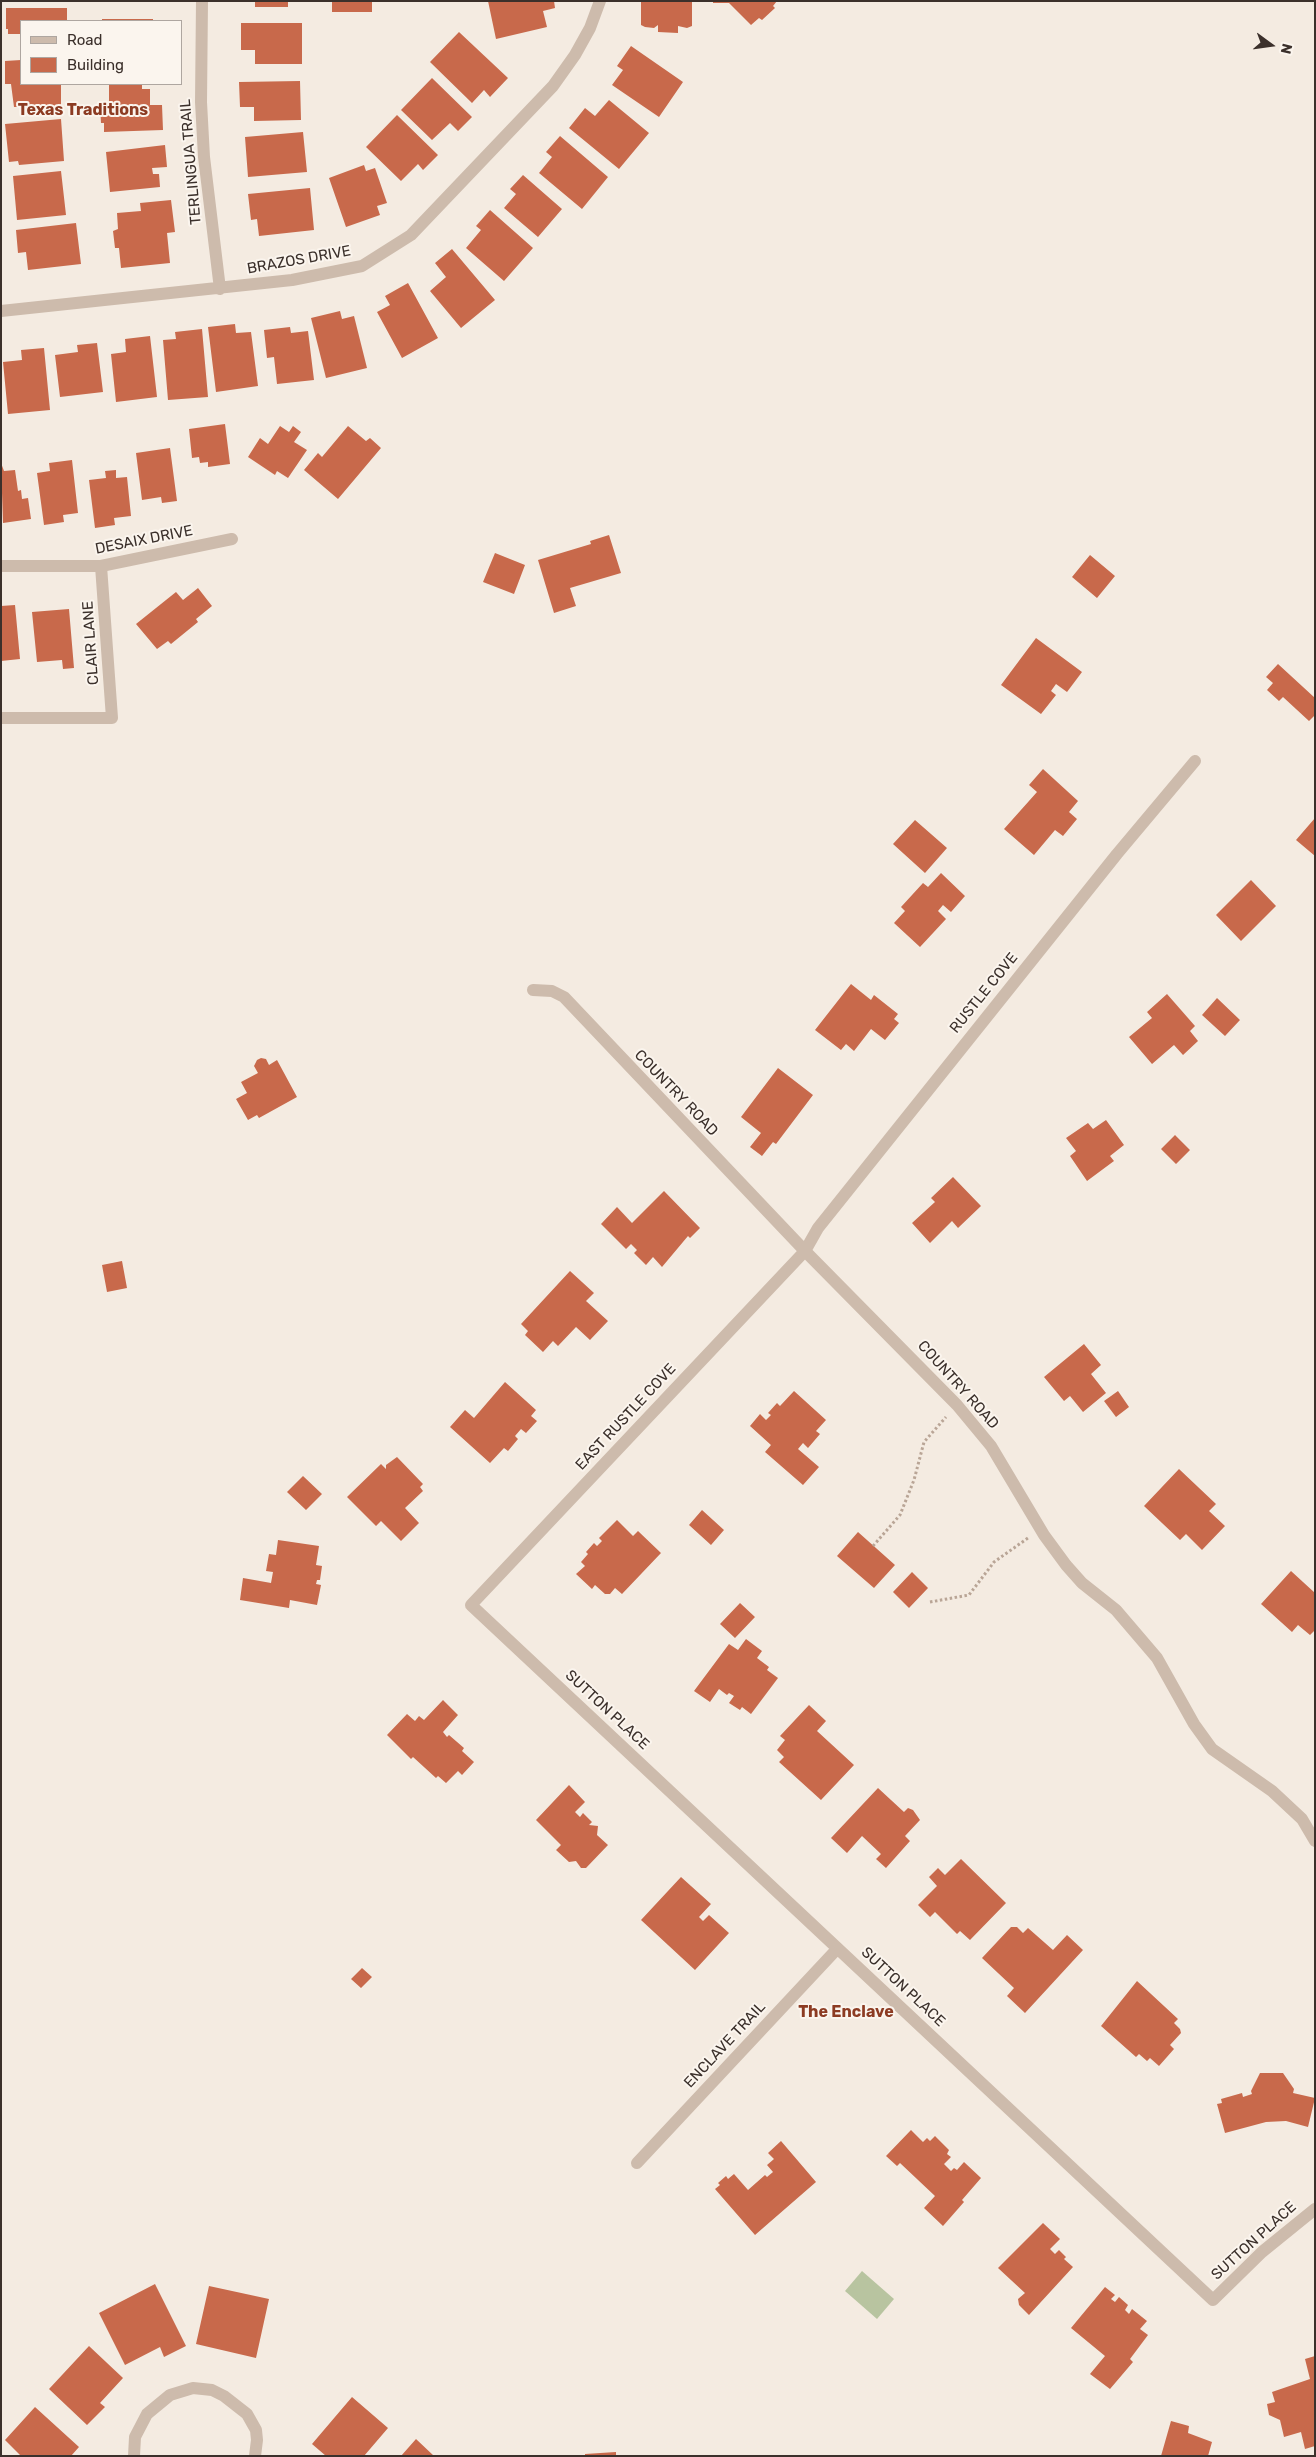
<!DOCTYPE html>
<style>
body{margin:0}
#map{position:relative;width:1316px;height:2457px;overflow:hidden;background:#f4ebe1;font-family:Rubik,sans-serif}
canvas{display:block}
.frame{position:absolute;inset:0;border:2px solid #3b302b;pointer-events:none}
.legend{position:absolute;left:20px;top:20px;width:162px;height:65px;box-sizing:border-box;background:#fbf5ee;border:1px solid #aea6a0;margin:0;padding:6px 9px;list-style:none;font-size:15px;color:#3b302b}
.legend li{display:flex;align-items:center;gap:10px;height:25px}
.legend b{width:25px;border:1px solid #aea6a0}
.north{position:absolute;left:1246px;top:20px;width:50px;height:50px;-webkit-text-stroke:4px #fbf5ee;paint-order:stroke;rotate:104deg;font-size:14px;font-weight:700;line-height:20px;text-align:center;color:#3b302b}
.north::after{content:'';display:block;margin:auto;width:18px;height:22px;background:#3b302b;clip-path:polygon(50% 0,100% 100%,50% 72%,0 100%)}
</style>
<div id="map">
<canvas width="1316" height="2457"></canvas>
<div class="frame"></div>
<ul class="legend">
<li><b style="height:6px;background:#cdbbac"></b>Road</li>
<li><b style="height:14px;background:#c8694b"></b>Building</li>
</ul>
<div class="north">N</div>
</div>
<script>
const ctx = document.querySelector('canvas').getContext('2d');
ctx.lineJoin = 'round';
function paint(path, color) { ctx.fillStyle = color; ctx.fill(path, 'evenodd'); }
const toPath = rows => new Path2D(rows.map(r => 'M' + r).join(''));
function trace(path, color, width, dash) { ctx.strokeStyle = color; ctx.lineWidth = width; ctx.lineCap = dash ? 'butt' : 'round'; ctx.setLineDash(dash || []); ctx.stroke(path); }
function drawText(font, color, halo, rows, align = 'center') {
  ctx.font = font + ' Rubik,sans-serif'; ctx.lineWidth = 4; ctx.setLineDash([]); ctx.textBaseline = 'middle'; ctx.strokeStyle = halo; ctx.fillStyle = color; for (const [text, x, y, turn = 0] of rows) {
    ctx.save(); ctx.translate(x, y); ctx.rotate((+turn || 0) * Math.PI / 180); ctx.textAlign = isNaN(turn) ? turn : align; if (halo) ctx.strokeText(text, 0, 0); ctx.fillText(text, 0, 0); ctx.restore();
  }
}
paint(toPath([
 [862,2271,894,2299,877,2319,845,2291]
]), '#b8c4a0');
paint(toPath([
 [255,1,288,1,288,7,255,7],
 [332,1,372,1,372,12,332,12],
 [488,1,554,1,555,8,543,11,547,27,496,39],
 [641,1,692,1,692,26,687,28,678,26,678,33,658,32,658,25,654,28,645,27,641,25],
 [713,1,777,1,773,6,775,8,762,20,759,18,751,25,729,3,713,3],
 [6,8,67,8,67,21,21,21,21,34,8,34,8,29,6,29],
 [102,19,153,19,153,21,102,21],
 [241,23,302,23,302,64,255,64,255,50,241,50],
 [459,32,508,78,490,97,484,90,472,103,430,62],
 [631,46,683,82,659,117,612,85,623,70,617,66],
 [21,60,21,84,61,84,61,107,14,107,11,84,5,84,5,61],
 [432,78,472,117,458,131,450,123,432,140,401,110],
 [300,81,301,120,254,121,254,107,240,107,239,82],
 [109,84,142,84,142,89,150,89,150,105,162,105,163,130,104,132,104,123,101,123,100,106,109,106],
 [609,100,649,133,619,169,569,128,585,108,595,116],
 [397,115,438,155,423,170,418,164,401,181,366,147],
 [61,119,64,161,19,165,18,161,9,162,5,124],
 [303,132,307,172,248,177,245,137],
 [560,136,608,177,582,209,539,173,552,157,546,152],
 [165,145,167,167,152,168,153,174,159,174,160,187,110,192,106,152],
 [364,165,366,171,375,168,387,203,377,206,380,215,346,227,329,178],
 [61,171,66,215,17,220,13,176],
 [523,175,562,209,538,237,504,208,516,194,510,189],
 [310,188,314,230,259,236,257,219,251,220,248,194],
 [171,200,175,232,167,233,170,263,121,268,119,248,115,248,113,231,118,229,117,213,141,211,140,203],
 [490,210,533,248,504,281,466,248,481,230,476,226],
 [76,223,81,264,28,270,26,252,18,253,16,230],
 [452,249,495,300,461,328,430,291,446,277,435,263],
 [408,283,438,338,402,358,377,312,390,305,385,296],
 [340,311,342,319,354,316,367,368,326,378,311,318],
 [235,324,236,333,251,332,258,386,216,392,208,327],
 [290,327,291,333,308,331,314,380,277,384,274,357,267,358,264,330],
 [202,329,208,397,168,400,163,340,176,339,175,332],
 [150,336,157,397,116,402,111,354,126,352,125,339],
 [97,343,103,392,60,397,55,355,78,352,77,345],
 [44,348,50,410,8,414,3,362,22,360,21,350],
 [225,424,230,464,208,467,208,462,200,463,199,457,192,458,189,429],
 [280,426,289,432,293,426,301,432,294,442,307,450,288,478,277,471,275,475,248,457,260,438,268,444],
 [348,426,366,441,370,438,381,448,338,499,304,470,318,453,322,457],
 [170,448,177,501,162,503,161,497,142,500,136,453],
 [72,460,78,513,63,515,64,522,44,525,37,473,50,471,49,463],
 [1,463,4,471,15,470,18,491,21,490,22,499,28,498,31,519,3,523],
 [116,470,116,478,127,477,131,516,114,518,115,525,95,528,89,480,106,478,105,471],
 [609,535,621,573,570,588,576,606,554,613,538,560,591,544,590,541],
 [495,553,525,565,514,594,483,582],
 [1090,555,1115,576,1097,598,1072,577],
 [198,588,212,606,196,619,198,622,171,644,168,641,157,649,136,624,176,592,183,600],
 [15,605,20,659,1,661,1,606],
 [69,609,74,668,63,669,62,660,37,662,32,612],
 [1036,638,1082,672,1067,692,1056,684,1051,691,1056,695,1041,714,1001,685],
 [1278,664,1315,698,1315,715,1309,721,1283,697,1279,701,1267,690,1273,683,1266,677],
 [1043,769,1078,801,1069,812,1077,819,1063,836,1055,830,1034,855,1004,829,1037,792,1029,785],
 [1315,818,1315,856,1296,840],
 [915,820,947,848,925,873,893,844],
 [941,873,965,896,951,912,943,905,938,911,946,919,920,947,894,923,905,911,901,907,923,883,928,887],
 [1251,880,1276,906,1241,941,1216,915],
 [851,984,871,1000,874,995,898,1014,894,1019,899,1023,885,1040,871,1029,854,1051,846,1044,841,1050,815,1030],
 [1167,994,1195,1026,1190,1031,1198,1041,1183,1055,1174,1045,1152,1064,1129,1037,1152,1018,1147,1012],
 [1217,998,1240,1020,1225,1036,1202,1015],
 [261,1058,266,1059,269,1065,277,1060,297,1097,259,1118,257,1115,248,1120,236,1099,247,1093,241,1082,258,1073,254,1066,257,1060],
 [778,1068,813,1095,776,1144,773,1142,762,1156,750,1147,761,1133,741,1117],
 [1106,1120,1124,1145,1110,1156,1114,1161,1087,1181,1070,1156,1076,1151,1066,1138,1088,1123,1093,1129],
 [1175,1135,1190,1150,1176,1164,1161,1149],
 [953,1177,981,1206,958,1228,952,1221,930,1243,912,1223,935,1202,931,1198],
 [664,1191,700,1228,690,1238,688,1236,662,1267,653,1257,646,1265,634,1253,637,1250,631,1244,626,1249,601,1224,617,1207,632,1223],
 [122,1261,127,1288,107,1292,102,1265],
 [570,1271,594,1293,586,1301,608,1321,590,1340,576,1327,558,1346,553,1341,543,1352,525,1335,528,1331,521,1324],
 [1084,1344,1101,1365,1091,1374,1106,1393,1083,1412,1070,1396,1064,1401,1044,1377],
 [505,1382,536,1410,531,1416,537,1421,526,1433,521,1429,515,1436,518,1439,508,1451,504,1448,490,1463,450,1427,465,1410,474,1418],
 [794,1391,826,1420,816,1431,820,1434,808,1448,803,1443,798,1449,819,1467,803,1485,765,1452,771,1445,750,1426,760,1414,766,1420,771,1415,768,1413,777,1403,780,1406],
 [1118,1391,1129,1407,1116,1417,1104,1401],
 [397,1457,423,1484,420,1487,423,1491,405,1508,419,1523,401,1541,381,1521,376,1526,347,1497,381,1464,386,1469,386,1465],
 [1179,1469,1216,1504,1209,1511,1225,1526,1202,1550,1186,1534,1180,1540,1144,1506],
 [303,1476,322,1494,306,1510,287,1492],
 [702,1510,724,1530,711,1545,689,1525],
 [617,1520,633,1536,638,1531,661,1553,622,1594,615,1588,610,1594,605,1594,595,1585,592,1589,576,1574,585,1566,581,1562,588,1554,586,1552,594,1543,597,1546,602,1541,599,1538],
 [858,1532,895,1565,874,1588,837,1556],
 [278,1540,319,1546,316,1565,322,1566,320,1580,317,1580,316,1584,321,1585,317,1605,290,1600,289,1608,240,1600,243,1578,271,1583,273,1572,266,1571,269,1554,276,1555],
 [1291,1571,1315,1593,1315,1630,1310,1635,1298,1625,1292,1632,1261,1604],
 [912,1572,928,1588,909,1608,893,1592],
 [740,1603,755,1617,735,1638,720,1624],
 [746,1639,762,1651,757,1658,769,1667,767,1670,778,1678,751,1714,742,1707,740,1710,729,1703,734,1696,729,1693,727,1695,719,1689,710,1702,694,1691,729,1644,738,1650],
 [443,1700,458,1715,443,1732,447,1737,449,1735,464,1748,462,1751,474,1762,462,1775,458,1771,446,1783,438,1776,436,1778,413,1757,411,1759,387,1735,407,1714,415,1721,419,1716,424,1720],
 [809,1705,826,1721,817,1731,854,1765,821,1800,779,1762,784,1757,777,1750,785,1740,780,1736],
 [569,1785,585,1802,575,1812,580,1817,583,1813,592,1822,589,1825,598,1826,597,1835,608,1845,586,1868,581,1868,576,1861,569,1862,556,1850,561,1845,536,1820],
 [878,1788,904,1812,908,1808,913,1810,920,1820,905,1836,910,1841,886,1868,876,1859,881,1854,862,1836,847,1853,831,1838],
 [961,1859,1006,1903,970,1940,960,1931,957,1934,935,1912,930,1917,918,1905,937,1886,929,1877,938,1868,945,1875],
 [681,1877,711,1904,699,1917,703,1921,709,1915,729,1933,695,1970,641,1920],
 [1011,1927,1017,1927,1023,1933,1028,1928,1053,1950,1067,1935,1083,1950,1025,2013,1007,1996,1014,1988,982,1958],
 [362,1968,372,1977,361,1988,351,1979],
 [1137,1981,1178,2019,1174,2023,1180,2029,1181,2033,1170,2045,1174,2049,1159,2066,1150,2058,1147,2061,1139,2054,1136,2057,1101,2026],
 [1260,2073,1283,2073,1294,2089,1293,2093,1315,2098,1308,2127,1286,2121,1266,2122,1225,2133,1217,2104,1222,2103,1221,2099,1242,2093,1243,2097,1252,2094,1251,2091],
 [911,2130,923,2142,927,2138,930,2141,935,2136,949,2150,947,2154,951,2157,944,2164,951,2171,954,2168,957,2170,964,2162,981,2178,962,2200,964,2202,943,2226,924,2208,935,2196,900,2163,897,2166,886,2156],
 [781,2141,816,2182,755,2235,715,2189,720,2185,718,2183,726,2176,728,2179,734,2174,748,2190,765,2175,767,2177,773,2172,767,2165,774,2159,768,2153],
 [1043,2223,1060,2239,1050,2249,1055,2254,1059,2250,1066,2257,1064,2259,1073,2267,1029,2315,1019,2305,1018,2299,1025,2293,998,2268],
 [155,2284,186,2346,164,2357,160,2347,125,2365,99,2313],
 [209,2286,269,2299,256,2358,196,2344],
 [1105,2287,1115,2295,1111,2299,1115,2302,1119,2297,1128,2305,1125,2310,1129,2314,1132,2309,1147,2321,1140,2329,1148,2335,1130,2359,1133,2362,1110,2389,1090,2374,1105,2356,1071,2328],
 [89,2346,123,2378,100,2403,105,2407,87,2425,49,2389],
 [1315,2356,1315,2446,1305,2449,1301,2432,1284,2437,1280,2420,1269,2415,1267,2404,1275,2402,1272,2392,1310,2379,1305,2359],
 [352,2397,388,2428,364,2456,326,2456,312,2444],
 [35,2407,79,2447,71,2456,21,2456,5,2440],
 [1171,2421,1189,2426,1188,2433,1212,2442,1208,2456,1161,2456],
 [416,2439,434,2456,401,2456],
 [616,2452,616,2456,585,2456,585,2454]
]), '#c8694b');
trace(toPath([
 [873,1546,900,1515,914,1480,924,1442,946,1417],
 [930,1602,969,1595,994,1562,1028,1538]
]), '#b9a596', 3, [2.5, 2.5]);
trace(toPath([
 [202,1,201,102,204,157,220,289],
 [1,311,292,280,362,266,411,235,553,86,575,55,590,28,600,1],
 [1,566,101,566,232,539],
 [1,718,112,718,101,566],
 [1195,761,1117,854,842,1198,818,1228,805,1251,471,1605,1213,2300,1262,2252,1315,2209],
 [533,990,552,991,564,997,805,1251,957,1405,991,1446,1044,1535,1066,1565,1082,1583,1116,1610,1157,1658,1194,1724,1212,1749,1272,1791,1302,1819,1315,1841],
 [637,2163,837,1949],
 [134,2456,135,2437,147,2414,170,2395,193,2388,212,2390,224,2396,247,2414,256,2430,257,2440,255,2456]
]), '#cdbbac', 12);
drawText('15px', '#3b302b', '#fbf5ee', [
 ["TERLINGUA TRAIL",191,162,-95],
 ["BRAZOS DRIVE",299,260,-10],
 ["DESAIX DRIVE",144,540,-11],
 ["CLAIR LANE",91,643,-94],
 ["RUSTLE COVE",984,993,-51],
 ["COUNTRY ROAD",676,1093,46],
 ["COUNTRY ROAD",958,1385,48],
 ["EAST RUSTLE COVE",626,1417,-47],
 ["SUTTON PLACE",607,1710,43],
 ["SUTTON PLACE",903,1987,43],
 ["ENCLAVE TRAIL",725,2045,-47],
 ["SUTTON PLACE",1254,2241,-42]
]);
drawText('bold 16px', '#8c3b22', '#fbf5ee', [
 ["Texas Traditions",83,110],
 ["The Enclave",846,2012]
]);
</script>
